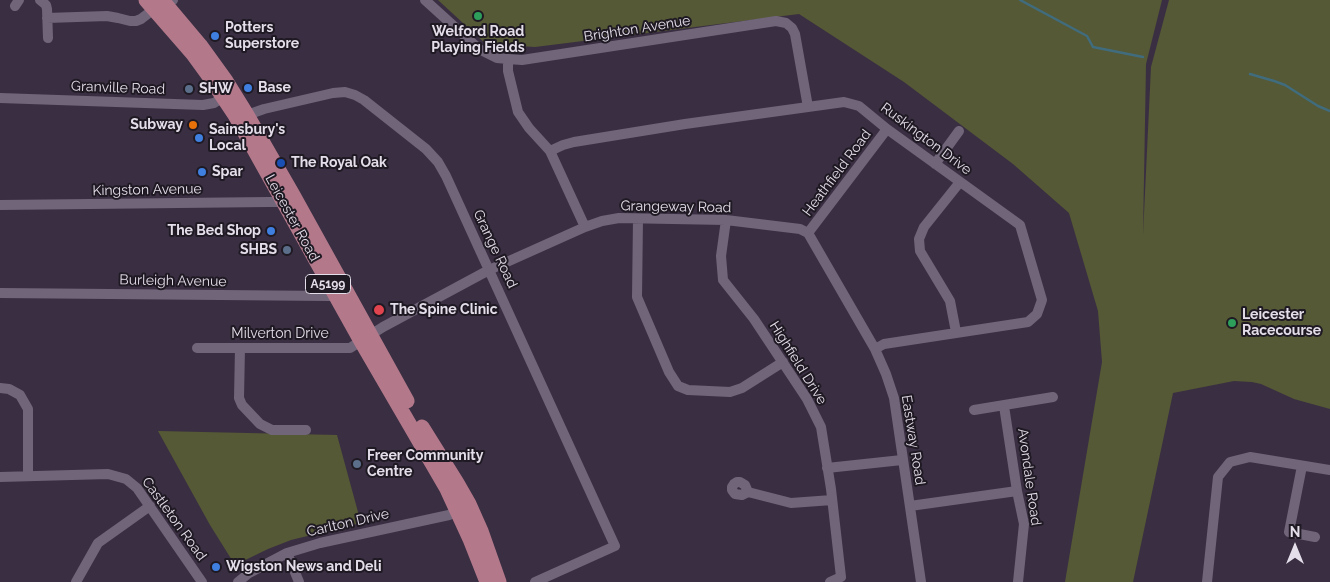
<!DOCTYPE html>
<style>
body{margin:0}
#map{position:relative;width:1330px;height:582px;overflow:hidden;background:#3a2f42;font-family:Raleway,sans-serif}
canvas{display:block}
.north{position:absolute;left:1270px;top:522px;width:50px;height:50px;-webkit-text-stroke:4px #1e1922;paint-order:stroke;rotate:0deg;font-size:14px;font-weight:700;line-height:20px;text-align:center;color:#e4deea}
.north::after{content:'';display:block;margin:auto;width:18px;height:22px;background:#e4deea;clip-path:polygon(50% 0,100% 100%,50% 72%,0 100%)}
</style>
<div id="map">
<canvas width="1330" height="582"></canvas>
<div class="north">N</div>
</div>
<script>
const ctx = document.querySelector('canvas').getContext('2d');
ctx.lineJoin = 'round';
function paint(path, color) { ctx.fillStyle = color; ctx.fill(path, 'evenodd'); }
const toPath = rows => new Path2D(rows.map(r => 'M' + r).join(''));
function trace(path, color, width, dash) { ctx.strokeStyle = color; ctx.lineWidth = width; ctx.lineCap = dash ? 'butt' : 'round'; ctx.setLineDash(dash || []); ctx.stroke(path); }
function drawText(font, color, halo, rows, align = 'center') {
  ctx.font = font + ' Raleway,sans-serif'; ctx.lineWidth = 4; ctx.setLineDash([]); ctx.textBaseline = 'middle'; ctx.strokeStyle = halo; ctx.fillStyle = color; for (const [text, x, y, turn = 0] of rows) {
    ctx.save(); ctx.translate(x, y); ctx.rotate((+turn || 0) * Math.PI / 180); ctx.textAlign = isNaN(turn) ? turn : align; if (halo) ctx.strokeText(text, 0, 0); ctx.fillText(text, 0, 0); ctx.restore();
  }
}
paint(toPath([
 [438,0,1162,0,1146,64,1143,235,1151,67,1169,0,1330,0,1330,409,1294,399,1261,384,1252,382,1234,381,1173,393,1133,582,1065,582,1102,362,1098,311,1069,213,1013,164,904,82,799,14,535,47,490,44,488,46],
 [158,431,337,435,361,523,291,540,268,549,235,565,210,525]
]), '#555935');
trace(toPath([
 [1020,0,1087,36,1093,47,1143,57],
 [1250,74,1274,81,1285,85,1318,106,1330,111]
]), '#406c7e', 2.5);
trace(toPath([
 [40,0,46,5,47,9,48,38],
 [425,0,479,49,497,58,508,59,522,60,776,21,786,23,792,28,795,34,808,107],
 [15,6,19,0],
 [47,18,107,16,118,18,130,21,136,21,141,19,154,9,173,0],
 [508,59,508,71,518,112,529,128,550,151,585,227],
 [0,98,203,105,214,103,227,95],
 [247,115,264,109,333,93,345,92,355,95,364,100,426,149,438,162,446,176,615,546,535,582],
 [550,151,563,145,574,142,685,124,844,102,859,106,887,129,1020,225,1042,300,1037,314,1028,322,884,344,875,349],
 [935,164,959,131],
 [0,205,269,202,278,202,286,199],
 [638,219,637,297,669,372,678,386,688,390,730,392,742,388,783,362],
 [726,220,721,256,723,280,754,319,807,399,821,427,831,489,841,577,830,582],
 [808,233,875,349,886,374,894,398,921,582],
 [808,233,887,129],
 [0,293,330,296,338,292],
 [956,332,950,301,920,251,919,239,924,227,960,182],
 [197,348,350,348,383,327,489,270,585,227,602,221,619,218,726,220,800,229,808,233],
 [240,348,239,398,242,405,260,424,272,430,306,430],
 [0,388,9,389,20,395,28,409,28,476],
 [1004,406,1017,491,1024,524,1018,582],
 [974,410,1053,397],
 [1302,466,1289,532,1315,537],
 [827,468,902,460],
 [0,477,108,474,126,479,137,488,202,582],
 [748,492,742,495,735,494,732,490,732,487,734,484,737,482,740,482,745,485,748,492,791,503,832,500],
 [910,506,1017,491],
 [287,553,299,582],
 [76,582,98,543,150,506],
 [238,582,249,573,287,553,320,543,449,515,462,508],
 [1207,582,1218,477,1230,462,1250,457,1330,470]
]), '#71657a', 10);
trace(toPath([
 [146,0,193,54,209,76,235,115,361,341,447,489,470,539,487,582],
 [162,0,200,45,226,81,247,115,293,195,407,401],
 [422,427,457,483,469,504,481,531,499,582]
]), '#b4788b', 15);
for (const [x, y, r, color] of [
 [478,16,5,"#2e9e5b"],
 [215,36,5,"#3f7fe0"],
 [248,88,5,"#3f7fe0"],
 [189,89,5,"#5c6f8a"],
 [193,125,5,"#e8710a"],
 [199,138,5,"#3f7fe0"],
 [281,163,5,"#1a4fb4"],
 [202,172,5,"#3f7fe0"],
 [271,231,5,"#3f7fe0"],
 [287,250,5,"#5c6f8a"],
 [379,310,6,"#e0444e"],
 [1232,323,5,"#2e9e5b"],
 [357,464,5,"#5c6f8a"],
 [216,567,5,"#3f7fe0"]
]) { const dot = new Path2D(); dot.arc(x, y, r, 0, 2 * Math.PI); ctx.fillStyle = color; ctx.fill(dot); trace(dot, '#1e1922', 2); }
for (const [x, y, w] of [
 [328,284,45]
]) { const box = new Path2D(); box.roundRect(x - w / 2, y - 9.5, w, 19, 4); ctx.fillStyle = '#1e1922'; ctx.fill(box); trace(box, '#e4deea', 1); }
drawText('bold 12px', '#e4deea', null, [
 ["A5199",328,284]
]);
drawText('bold 14px', '#e4deea', '#1e1922', [
 ["Potters",225,28],
 ["Superstore",225,44],
 ["Welford Road",478,32,"center"],
 ["Playing Fields",478,48,"center"],
 ["Base",258,88],
 ["SHW",199,89],
 ["Subway",183,125,"right"],
 ["Sainsbury's",209,130],
 ["Local",209,146],
 ["The Royal Oak",291,163],
 ["Spar",212,172],
 ["The Bed Shop",261,231,"right"],
 ["SHBS",277,250,"right"],
 ["The Spine Clinic",390,310],
 ["Leicester",1242,315],
 ["Racecourse",1242,331],
 ["Freer Community",367,456],
 ["Centre",367,472],
 ["Wigston News and Deli",226,567]
], 'left');
drawText('14px', '#e4deea', '#1e1922', [
 ["Brighton Avenue",637,29,-9],
 ["Granville Road",118,88,2],
 ["Ruskington Drive",926,139,37],
 ["Heathfield Road",837,173,-53],
 ["Kingston Avenue",147,190,-1],
 ["Grangeway Road",676,207,1],
 ["Leicester Road",292,218,61],
 ["Grange Road",495,249,65],
 ["Burleigh Avenue",173,281,1],
 ["Milverton Drive",280,334],
 ["Highfield Drive",798,363,58],
 ["Eastway Road",913,440,81],
 ["Avondale Road",1029,477,82],
 ["Castleton Road",174,519,54],
 ["Carlton Drive",348,523,-13]
]);
</script>
